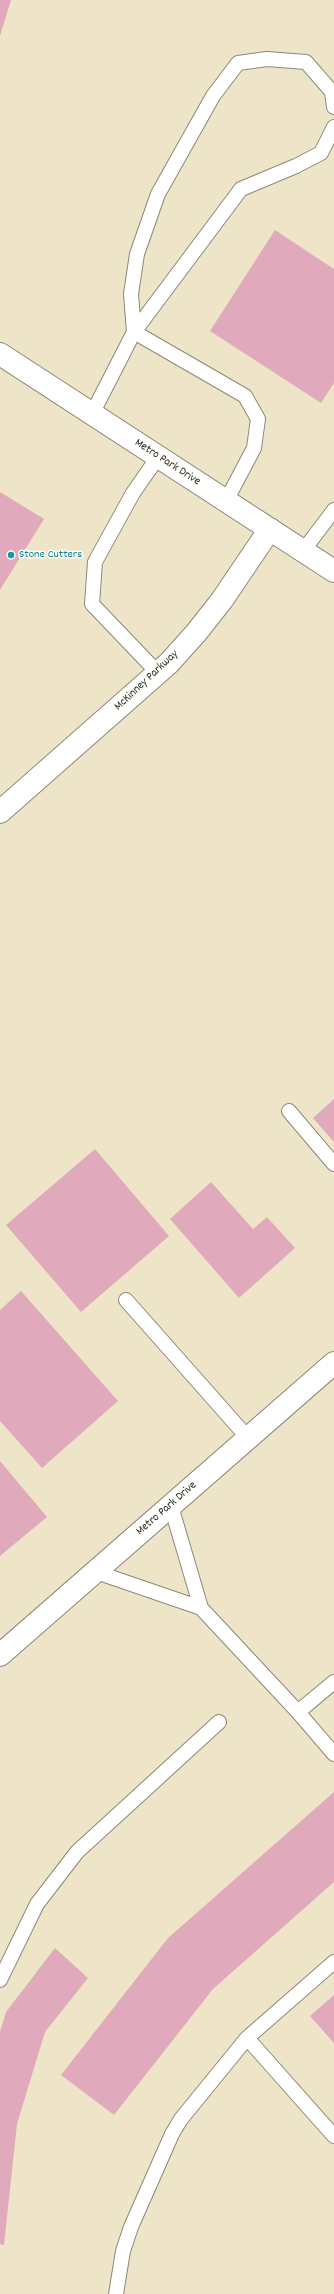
<!DOCTYPE html>
<style>
body{margin:0}
canvas{display:block;background:#eee5c8}
</style>
<canvas width="334" height="2294"></canvas>
<script>
const ctx = document.querySelector('canvas').getContext('2d');
ctx.lineJoin = 'round';
function paint(path, color) { ctx.fillStyle = color; ctx.fill(path, 'evenodd'); }
const toPath = rows => new Path2D(rows.map(r => 'M' + r).join(''));
function trace(path, color, width, dash) { ctx.strokeStyle = color; ctx.lineWidth = width; ctx.lineCap = dash ? 'butt' : 'round'; ctx.setLineDash(dash || []); ctx.stroke(path); }
function drawText(font, color, halo, rows, align = 'center') {
  ctx.font = font + ' Dekko,sans-serif'; ctx.lineWidth = 3; ctx.setLineDash([]); ctx.textBaseline = 'middle'; ctx.strokeStyle = halo; ctx.fillStyle = color; for (const [text, x, y, turn = 0] of rows) {
    ctx.save(); ctx.translate(x, y); ctx.rotate((+turn || 0) * Math.PI / 180); ctx.textAlign = isNaN(turn) ? turn : align; if (halo) ctx.strokeText(text, 0, 0); ctx.fillText(text, 0, 0); ctx.restore();
  }
}
paint(toPath([
 [0,0,11,0,0,36],
 [275,230,334,269,334,383,321,403,210,331],
 [0,492,44,519,0,590],
 [334,1099,334,1142,313,1118],
 [95,1149,169,1236,81,1312,6,1225],
 [211,1182,253,1229,267,1217,295,1248,239,1298,170,1219],
 [21,1291,118,1401,42,1468,0,1421,0,1310],
 [0,1461,47,1517,0,1556],
 [334,1792,334,1882,213,1989,114,2115,61,2075,168,1938],
 [55,1948,88,1978,45,2032,17,2124,4,2245,0,2244,0,2032,6,2012],
 [334,1995,334,2043,310,2016]
]), '#e1aabc');
const service = toPath([
 [134,332,131,294,137,254,158,194,213,96,238,63,267,59,306,62,332,92,334,107],
 [134,332,245,396,258,419,254,448,226,501],
 [92,414,134,332,241,189,296,166,321,153,334,127],
 [303,551,334,510],
 [158,673,92,604,95,562,133,493,158,457],
 [289,1111,334,1164],
 [126,1300,248,1438],
 [171,1506,201,1608,298,1712,334,1754],
 [96,1572,201,1608],
 [298,1712,334,1682],
 [0,1980,37,1904,77,1852,219,1722],
 [247,2038,334,2136],
 [116,2294,123,2251,131,2227,172,2134,181,2119,247,2038,334,1962]
]);
const minor = toPath([
 [0,354,334,571],
 [0,812,169,663,196,633,222,600,270,529],
 [0,1655,334,1363]
]);
trace(service, '#8c887a', 16);
trace(minor, '#8c887a', 24);
trace(service, '#fff', 14);
trace(minor, '#fff', 22);
for (const [x, y, r, color] of [
 [11,555,4,"#0f9aa8"]
]) { const dot = new Path2D(); dot.arc(x, y, r, 0, 2 * Math.PI); ctx.fillStyle = color; ctx.fill(dot); trace(dot, '#fdfcf7', 1.5); }
drawText('12px', '#2b2b2b', '#fdfcf7', [
 ["Metro Park Drive",167,463,33],
 ["McKinney Parkway",147,681,-43],
 ["Metro Park Drive",167,1509,-41]
]);
drawText('12px', '#0d838f', '#fdfcf7', [
 ["Stone Cutters",19,555]
], 'left');
</script>
